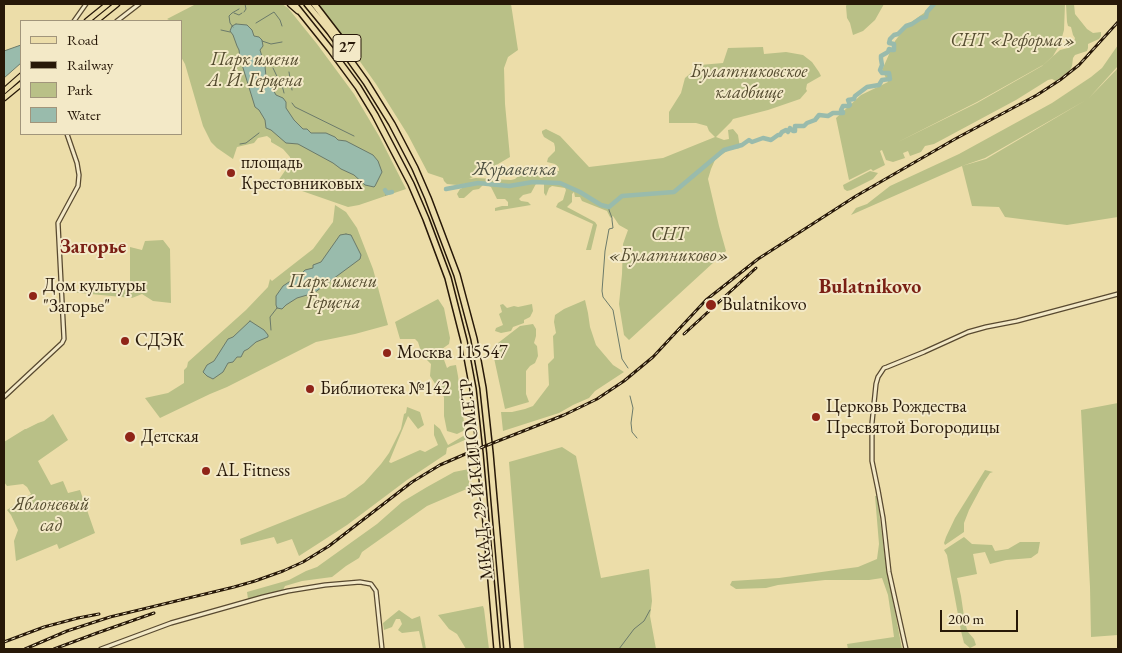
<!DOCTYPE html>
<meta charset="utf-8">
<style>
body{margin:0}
#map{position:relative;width:1122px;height:653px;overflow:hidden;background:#ecdda9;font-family:"EB Garamond",serif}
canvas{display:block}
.frame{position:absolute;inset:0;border:5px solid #271808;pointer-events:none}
.legend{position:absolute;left:20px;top:20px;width:162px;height:115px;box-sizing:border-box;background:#f3e9c7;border:1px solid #a1957b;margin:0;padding:6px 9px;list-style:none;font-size:15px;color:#271808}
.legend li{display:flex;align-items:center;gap:10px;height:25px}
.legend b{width:25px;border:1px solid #a1957b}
.scale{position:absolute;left:940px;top:610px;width:78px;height:22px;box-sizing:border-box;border:2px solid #271808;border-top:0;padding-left:6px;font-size:15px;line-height:18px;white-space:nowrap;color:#271808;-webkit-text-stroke:4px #f3e9c7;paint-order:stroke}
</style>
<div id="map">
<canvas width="1122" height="653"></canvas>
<div class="frame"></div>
<ul class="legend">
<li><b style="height:6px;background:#ecdda9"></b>Road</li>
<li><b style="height:6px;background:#271808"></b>Railway</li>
<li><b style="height:14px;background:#b9c087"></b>Park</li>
<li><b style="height:14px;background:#99bbac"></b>Water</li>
</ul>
<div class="scale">200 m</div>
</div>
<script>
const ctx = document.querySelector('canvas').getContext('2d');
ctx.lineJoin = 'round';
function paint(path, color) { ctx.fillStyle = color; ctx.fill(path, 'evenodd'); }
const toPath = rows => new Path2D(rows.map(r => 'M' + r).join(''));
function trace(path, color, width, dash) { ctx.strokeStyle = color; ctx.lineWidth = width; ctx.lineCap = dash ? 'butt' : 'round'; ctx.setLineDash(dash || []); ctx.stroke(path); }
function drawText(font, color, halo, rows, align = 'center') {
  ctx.font = font + ' "EB Garamond",serif'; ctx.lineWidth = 4; ctx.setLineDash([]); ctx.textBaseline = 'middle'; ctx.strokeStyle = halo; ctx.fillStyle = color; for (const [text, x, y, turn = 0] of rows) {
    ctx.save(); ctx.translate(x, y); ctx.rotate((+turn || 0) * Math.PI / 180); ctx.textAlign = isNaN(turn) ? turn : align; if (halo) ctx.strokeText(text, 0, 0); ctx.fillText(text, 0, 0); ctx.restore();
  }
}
paint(toPath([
 [196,4,282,4,288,8,317,44,354,94,379,136,406,189,359,205,348,207,282,184,278,181,291,162,290,157,283,149,271,142,271,139,267,136,258,138,254,143,237,147,233,159,217,148,211,142,203,126,185,64,181,57,181,21,171,21,167,19],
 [319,4,511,4,518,50,508,57,504,68,505,104,510,157,493,167,469,179,476,178,511,180,515,179,521,174,532,173,535,175,537,171,539,170,539,176,540,178,542,178,548,173,547,169,549,167,553,168,556,171,559,171,559,168,555,164,547,162,548,158,555,151,555,147,554,143,544,137,542,133,542,131,546,129,560,136,589,167,663,158,715,137,709,131,707,126,696,123,669,123,669,112,681,93,685,78,700,65,723,63,728,48,763,47,764,54,786,52,803,55,812,62,819,72,821,76,807,84,806,89,807,91,800,99,768,110,733,119,731,122,716,137,724,140,729,139,728,130,733,129,738,135,740,148,729,150,721,155,715,160,711,169,708,179,719,226,726,251,629,340,624,335,619,304,622,274,623,244,628,230,619,225,613,216,611,218,610,217,607,211,582,201,580,197,575,197,574,192,572,194,572,202,567,207,595,222,597,225,591,250,586,250,593,224,556,207,558,203,563,200,566,190,565,188,552,186,549,188,546,196,544,193,544,184,539,181,537,182,531,193,523,195,519,199,521,201,528,202,531,205,495,211,495,208,502,206,508,206,508,202,505,199,497,199,491,187,487,185,483,185,479,189,473,190,464,198,459,198,457,194,460,189,469,185,469,183,457,185,447,184,444,181,443,178,428,173,408,135,376,84],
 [847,4,884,4,875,20,863,31,853,35,850,23,847,18,846,6],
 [932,4,1065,4,1064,30,1060,44,1053,56,1043,65,977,102,898,142,977,103,1042,66,1060,50,1068,48,1074,42,1075,38,1073,35,1071,27,1068,26,1067,22,1066,4,1074,4,1075,14,1087,29,1093,33,1101,32,1101,36,1099,39,1088,44,1088,48,1087,51,1075,55,1073,58,1072,66,1070,70,1056,81,1052,79,1048,80,1016,100,934,144,925,146,921,152,910,156,908,151,903,153,905,158,893,162,886,160,882,150,880,151,885,165,873,171,871,169,849,180,836,118,861,95,888,82,882,70,895,41,907,25,924,13],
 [1118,45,1118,66,1089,98,1118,68,1118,217,1067,225,1005,217,999,207,972,206,962,166,986,159,1086,100,985,158,962,166,851,215,856,208,867,204,890,186,959,154,1052,103,1091,77,1102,68],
 [870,171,878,173,873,179,851,190,847,191,844,189,843,185],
 [335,205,346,212,357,228,373,269,388,325,355,334,316,342,227,387,210,394,160,418,145,398,168,393,184,383,184,370,187,367,188,362,246,310,268,287,270,279,272,281,313,249,333,222],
 [163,240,170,249,171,303,153,301,142,294,132,298,70,292,130,289,130,247,142,250,145,241],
 [438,299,444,308,450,338,449,344,442,349,443,357,447,368,450,366,456,365,458,376,465,430,457,434,447,431,444,416,444,397,430,376,431,364,422,355,418,342,415,339,400,339,395,322],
 [585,300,588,313,590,327,596,345,613,365,624,372,595,391,589,398,573,405,559,413,503,431,501,412,512,412,525,409,533,406,549,385,548,364,554,358,553,336,556,333,554,322,555,315,564,309],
 [503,304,507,308,514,306,518,307,532,304,533,311,530,317,524,320,524,323,513,327,511,331,501,333,495,331,496,328,503,325,499,314,502,312,500,305],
 [533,324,536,329,536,336,534,343,537,346,538,356,535,363,530,366,526,371,526,394,529,402,505,409,494,358,495,348,498,343,520,326],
 [1118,403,1118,635,1091,637,1090,587,1081,410],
 [407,407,420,412,424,425,418,429,408,416,389,462,391,463,420,450,425,452,438,445,434,435,434,424,440,429,448,445,465,435,467,439,447,448,446,454,407,480,347,525,299,556,292,539,277,544,274,537,241,545,240,539,345,497,364,483,381,464,389,453,401,429,404,414,406,413],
 [53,414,68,440,38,461,51,485,63,481,68,493,80,490,95,533,59,549,57,544,16,561,14,541,18,530,11,515,7,510,31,494,27,487,23,484,7,486,4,482,4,442,25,429,26,429,38,423,44,421],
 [562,447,576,456,601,578,649,569,652,601,650,616,656,649,524,649,509,462],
 [469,469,469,488,427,506,362,552,359,558,346,566,332,577,302,581,285,586,283,590,248,599,247,592,289,580,306,571,317,567,377,524,402,502,427,487,454,472],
 [985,470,993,472,990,473,984,482,969,510,964,523,964,532,945,545,944,543,946,537,955,518],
 [875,496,877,496,885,558,902,649,848,649,847,644,894,637,892,622,888,595,882,578,869,580,825,580,778,585,766,588,736,589,730,585,732,581,779,578,843,569,858,567,877,559,879,544],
 [964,537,972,544,992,545,995,551,1008,549,1020,542,1040,542,1038,553,1031,558,1006,560,990,564,985,552,973,554,977,574,957,578,961,596,965,623,968,632,974,639,976,645,970,648,964,643,961,631,947,555,944,550],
 [483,606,484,609,489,649,466,649,457,634,449,629,438,615],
 [399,610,412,619,420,616,426,649,423,649,419,631,402,633,398,630,402,624,400,619,396,619,392,627,384,630,383,623]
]), '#b9c087');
const water = toPath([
 [236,24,247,25,252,30,254,36,259,37,262,40,263,46,260,50,265,66,266,77,276,95,283,98,286,102,286,108,294,120,303,129,307,129,311,133,326,133,335,137,338,140,346,141,373,155,378,161,382,172,375,186,374,187,365,185,354,175,341,169,333,163,298,144,286,143,271,130,266,128,265,120,259,110,255,107,240,58,239,50,237,46,233,35,230,31,232,26,236,24],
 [21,45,21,63,4,78,4,51,21,45],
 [346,234,351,235,361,255,360,259,314,293,297,298,286,305,282,309,277,308,276,305,276,296,283,286,301,274,305,270,313,268,313,265,321,262,340,235,346,234],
 [250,321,264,330,268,335,268,337,256,342,248,349,244,351,241,357,237,357,233,362,228,363,223,372,213,379,207,376,203,372,207,365,214,361,228,339,233,337,250,321]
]);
paint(water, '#99bbac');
trace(water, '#6b7a6a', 1);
trace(toPath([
 [244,12,246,9,245,4],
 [234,13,239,15,242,13],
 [256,23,274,12,280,20,282,26],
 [233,27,230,23,229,16,232,13,239,9],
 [221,30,230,32],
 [262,41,271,44,282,42],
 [273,68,283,89,284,93],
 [289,72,292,90],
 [292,103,295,107,354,136],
 [240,144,246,143,259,133],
 [386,195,387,193],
 [609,207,609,210,612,218,612,220,613,228,609,229,605,251,602,291,603,297,613,310,622,359,628,368],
 [271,330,270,317,277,308],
 [630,396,633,408,631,423,632,432,637,438],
 [619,649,634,629,644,621,650,610]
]), '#6b7a6a', 1);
trace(toPath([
 [446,189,478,183,509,186,533,182,560,183,580,192,601,205,609,207,622,196,674,192,724,150,742,145,749,140,752,142,763,138,771,140,778,135,780,135,782,132,786,130,788,132,790,128,793,131,795,131,795,126,804,126,807,123,815,120,819,115,828,116,833,113,843,113,843,112,841,110,843,106,849,106,850,105,848,100,854,99,855,96,867,87,879,85,882,80,890,79,889,73,882,73,880,70,882,65,881,59,881,56,888,52,889,49,892,50,894,50,894,44,889,43,890,39,894,35,898,34,906,26,912,24,921,18,926,17,927,12,934,4],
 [385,190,387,193,392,192]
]), '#99bbac', 4.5);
const tertiary = toPath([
 [74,21,86,4],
 [117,21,139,4],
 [4,397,62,343,64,339,58,223,78,186,79,175,77,163,67,134],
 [101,649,171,623,263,597,288,591,325,585,360,582,371,584,376,591,382,649],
 [906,649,889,572,883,518,878,490,872,461,872,423,876,384,878,377,884,368,887,367,924,352,968,332,986,327,1017,321,1118,294]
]);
const primary = toPath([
 [290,4,298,11],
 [87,21,108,4],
 [96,21,117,4],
 [4,91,21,76],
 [4,98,21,84]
]);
const trunk = toPath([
 [294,4,330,49,358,87,375,115,411,184,426,219,448,278,464,341,473,389,480,454,497,649],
 [307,4,330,32,366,82,392,124,415,168,428,198,457,275,474,339,483,388,490,453,507,649],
 [314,4,344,43,353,59]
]);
trace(tertiary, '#584930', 5.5);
trace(primary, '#271808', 7);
trace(trunk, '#271808', 8);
trace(tertiary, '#f3e9c7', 3);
trace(primary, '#ecdda9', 4.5);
trace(trunk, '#ecdda9', 5);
const rail = toPath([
 [684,334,756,268],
 [4,642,44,627,78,618,99,614],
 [25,649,67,631,110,617,234,587,255,581,283,571,303,562,329,546,412,482,440,465,470,452,564,415,597,399,624,381,653,357,706,300,758,259,856,196,955,139,1037,95,1060,80,1079,65,1118,22],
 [54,649,97,633,154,613]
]);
trace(rail, '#271808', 3);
trace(rail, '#f3e9c7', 1, [4]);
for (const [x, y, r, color] of [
 [231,173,5,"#8f2418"],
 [33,296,5,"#8f2418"],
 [711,305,6,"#8f2418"],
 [125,341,5,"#8f2418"],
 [387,353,5,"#8f2418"],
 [310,389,5,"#8f2418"],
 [816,417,5,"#8f2418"],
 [130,437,6,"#8f2418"],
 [206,471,5,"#8f2418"]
]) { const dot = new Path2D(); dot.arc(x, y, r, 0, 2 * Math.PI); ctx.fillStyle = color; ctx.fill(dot); trace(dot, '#f3e9c7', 2); }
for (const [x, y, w] of [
 [347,48,28]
]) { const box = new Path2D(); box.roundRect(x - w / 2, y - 13.5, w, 27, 4); ctx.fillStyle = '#f3e9c7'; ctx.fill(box); trace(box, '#271808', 1); }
drawText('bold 16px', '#271808', null, [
 ["27",347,48]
]);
drawText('italic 18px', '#534a2e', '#f3e9c7', [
 ["СНТ «Реформа»",1013,41],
 ["Парк имени",255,60],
 ["А. И. Герцена",255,81],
 ["Булатниковское",749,72],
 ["кладбище",749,93],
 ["СНТ",669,235],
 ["«Булатниково»",669,256],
 ["Парк имени",333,282],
 ["Герцена",333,303],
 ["Яблоневый",51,505],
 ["сад",51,526]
]);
drawText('18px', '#271808', '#f3e9c7', [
 ["площадь",241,163],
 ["Крестовниковых",241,184],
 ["Дом культуры",43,286],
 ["\"Загорье\"",43,307],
 ["Bulatnikovo",722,305],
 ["СДЭК",135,341],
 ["Москва 115547",397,353],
 ["Библиотека №142",320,389],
 ["Церковь Рождества",826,407],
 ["Пресвятой Богородицы",826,428],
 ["Детская",141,437],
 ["AL Fitness",216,471]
], 'left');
drawText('18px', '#271808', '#f3e9c7', [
 ["МКАД, 29-Й КИЛОМЕТР",477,479,-96]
]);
drawText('italic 19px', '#4f5141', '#f3e9c7', [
 ["Журавенка",515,170]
]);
drawText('bold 20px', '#7a1f14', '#f3e9c7', [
 ["Загорье",93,248],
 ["Bulatnikovo",870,288]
]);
</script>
